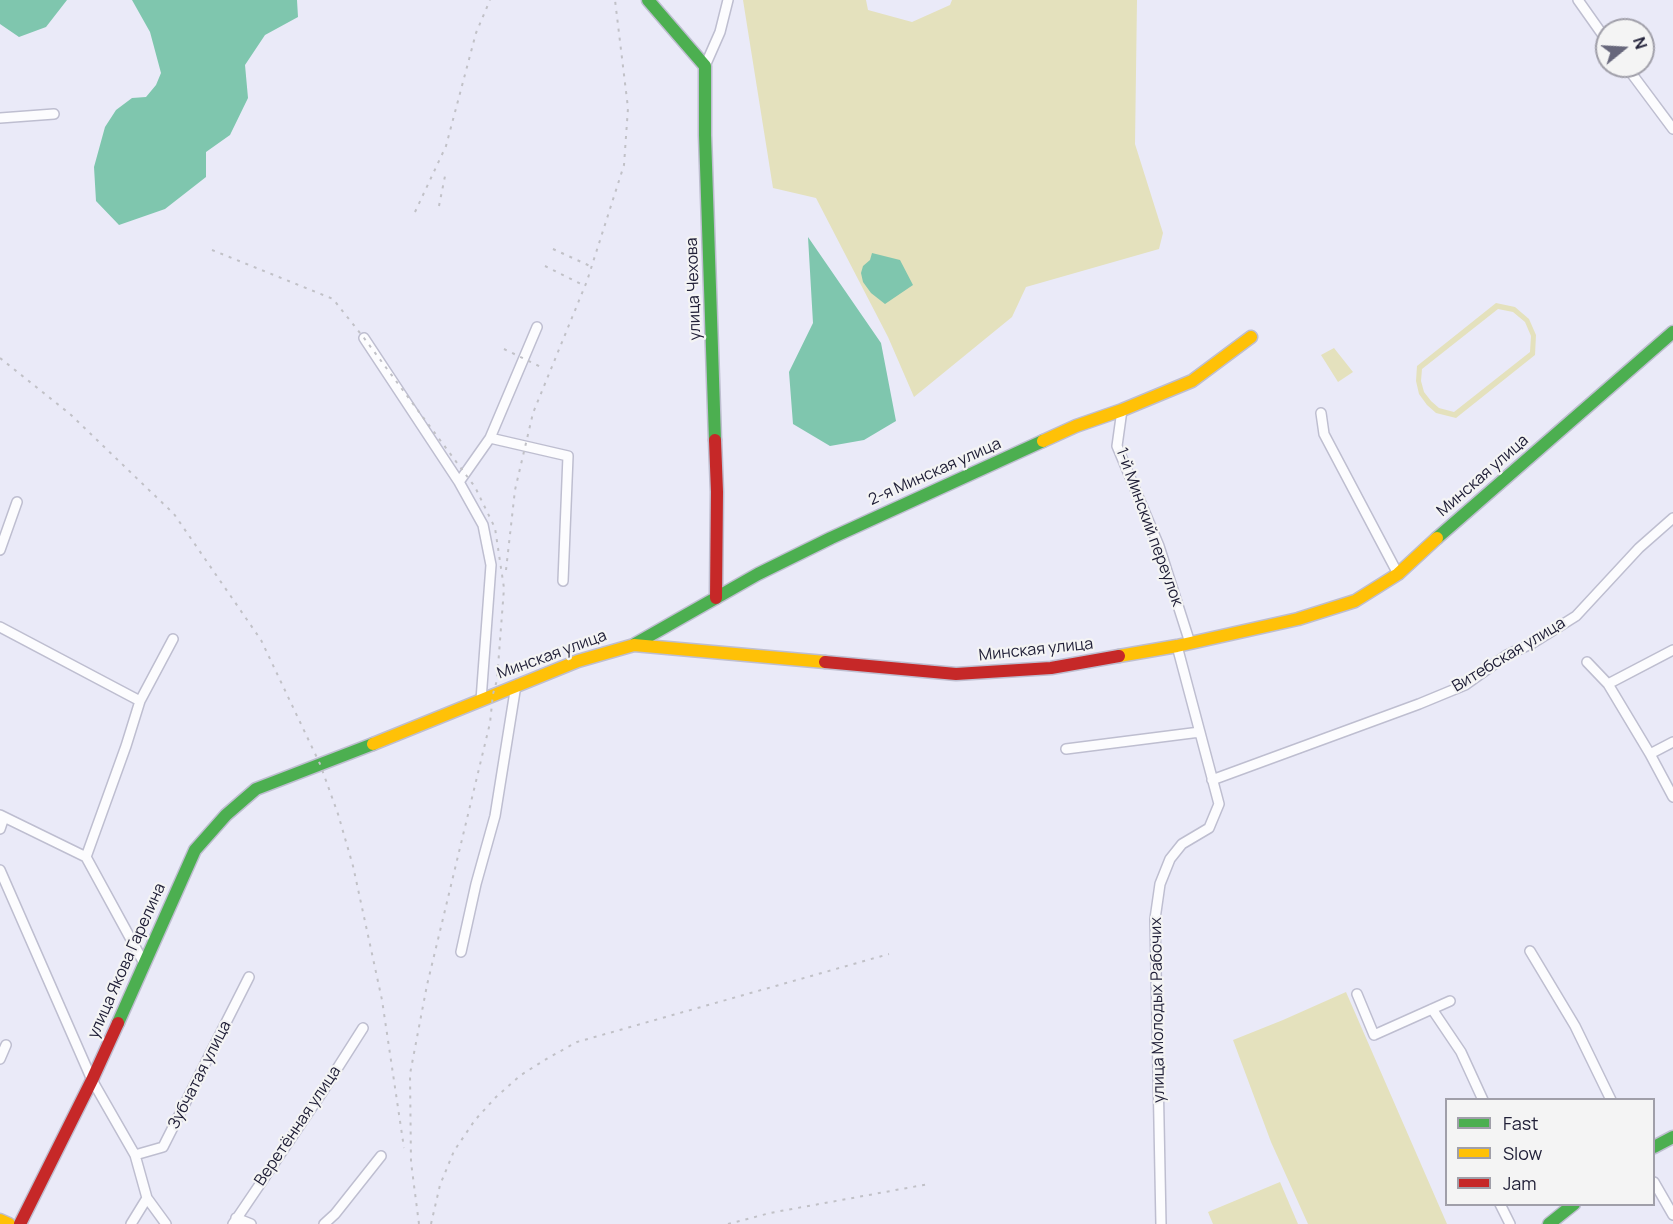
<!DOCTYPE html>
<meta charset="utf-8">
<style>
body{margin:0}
#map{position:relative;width:1673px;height:1224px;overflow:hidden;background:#eaeaf8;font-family:Manrope,sans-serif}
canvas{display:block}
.legend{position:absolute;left:1445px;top:1098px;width:210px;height:108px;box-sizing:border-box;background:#f4f4f4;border:2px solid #a09fa9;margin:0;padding:8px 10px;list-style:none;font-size:18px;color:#212038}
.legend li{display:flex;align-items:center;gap:12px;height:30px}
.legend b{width:30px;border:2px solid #a09fa9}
.north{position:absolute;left:1595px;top:18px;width:60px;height:60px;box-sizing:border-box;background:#f4f4f4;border:2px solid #a09fa9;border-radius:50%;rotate:72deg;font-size:16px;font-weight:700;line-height:24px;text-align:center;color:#212038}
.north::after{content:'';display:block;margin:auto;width:21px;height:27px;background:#67677b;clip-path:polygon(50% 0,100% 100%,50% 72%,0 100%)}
</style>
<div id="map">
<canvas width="1673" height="1224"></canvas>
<ul class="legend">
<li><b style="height:8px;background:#4caf50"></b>Fast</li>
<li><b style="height:8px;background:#ffc107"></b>Slow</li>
<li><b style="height:8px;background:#c62828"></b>Jam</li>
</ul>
<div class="north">N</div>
</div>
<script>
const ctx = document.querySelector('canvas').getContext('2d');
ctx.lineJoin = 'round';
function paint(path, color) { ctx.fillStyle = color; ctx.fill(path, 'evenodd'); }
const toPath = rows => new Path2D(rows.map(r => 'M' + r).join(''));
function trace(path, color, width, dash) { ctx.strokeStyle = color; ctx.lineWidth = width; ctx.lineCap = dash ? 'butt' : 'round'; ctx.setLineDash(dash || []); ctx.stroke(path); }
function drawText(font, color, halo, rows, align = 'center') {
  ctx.font = font + ' Manrope,sans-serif'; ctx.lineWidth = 4.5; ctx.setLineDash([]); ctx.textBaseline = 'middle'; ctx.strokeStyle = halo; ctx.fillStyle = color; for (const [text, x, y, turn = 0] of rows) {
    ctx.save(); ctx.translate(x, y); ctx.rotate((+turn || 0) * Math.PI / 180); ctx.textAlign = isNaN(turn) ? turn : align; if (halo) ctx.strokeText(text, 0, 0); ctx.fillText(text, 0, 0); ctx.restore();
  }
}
paint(toPath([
 [743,0,866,0,868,10,912,22,950,5,952,0,1137,0,1135,144,1163,233,1159,249,1026,287,1012,317,914,397,888,337,816,198,773,188],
 [1496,303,1515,307,1529,319,1536,335,1535,355,1456,418,1436,413,1427,405,1419,394,1416,381,1417,366],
 [1498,309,1513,312,1525,322,1531,336,1530,352,1454,412,1439,408,1431,401,1424,392,1421,381,1422,369],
 [1334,348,1353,372,1338,382,1321,355],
 [1346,992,1447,1224,1308,1224,1271,1142,1233,1040,1283,1020],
 [1280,1182,1298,1224,1213,1224,1208,1212]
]), '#e4e1bd');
paint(toPath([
 [0,0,67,0,46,27,19,37,0,24],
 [132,0,297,0,298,17,265,35,245,65,248,98,230,135,206,152,206,177,165,209,119,225,96,201,94,167,105,127,116,110,132,98,146,97,156,85,161,73,150,32],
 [808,237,881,343,896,421,864,440,830,446,793,424,789,372,813,323],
 [872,253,900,260,913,285,885,304,871,293,863,282,861,273,863,266,870,260]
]), '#7fc6ae');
const street = toPath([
 [1578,0,1607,41],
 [705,66,720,32,728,0],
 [1626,66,1673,129],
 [0,118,54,114],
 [364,338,459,482,483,525,491,565,481,700],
 [1122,410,1117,446,1159,546,1190,643],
 [1321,413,1324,434,1398,574],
 [490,438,537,327],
 [459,482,490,438,568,456,563,581],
 [0,550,17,502],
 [0,627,140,701],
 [1587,662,1608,684,1650,754,1673,797],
 [1608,684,1673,650],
 [1066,749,1200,732],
 [1650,754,1673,742],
 [1212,780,1419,704,1465,685,1507,655,1533,643,1576,616,1639,548,1673,518],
 [0,815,86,857,145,965],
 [0,829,4,817],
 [86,857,126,746,140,701,173,639],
 [0,870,92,1080,135,1155,147,1198,166,1224],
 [1530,951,1575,1026,1611,1100],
 [461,952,476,884,495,816,516,685],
 [1357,994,1374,1035,1450,1001],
 [1432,1009,1461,1052,1483,1100],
 [0,1059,6,1045],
 [135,1155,163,1147,249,977],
 [1654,1182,1673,1215],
 [1500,1204,1510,1224],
 [236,1218,251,1224],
 [131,1224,147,1198],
 [233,1224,321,1094,363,1028],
 [324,1224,335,1214,381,1156],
 [1161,1224,1155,919,1160,884,1170,859,1182,844,1209,828,1219,804,1177,646]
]);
const fast = toPath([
 [648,0,705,66,705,135,715,440],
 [1437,538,1673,332],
 [635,644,758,574,831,538,1043,441],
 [118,1023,195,850,226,815,256,789,373,744],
 [1654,1147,1673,1137],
 [1549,1224,1574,1204]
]);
const slow = toPath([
 [1043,441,1076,426,1122,410,1192,381,1251,337],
 [1119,656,1177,646,1298,619,1355,601,1398,574,1437,538],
 [373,744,578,661,634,645,825,662],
 [0,1220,9,1224]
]);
const jam = toPath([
 [715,440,717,492,716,598],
 [825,662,956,674,1051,668,1119,656],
 [20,1224,92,1080,118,1023]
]);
trace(street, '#bebed0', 12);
trace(fast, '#bebed0', 15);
trace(slow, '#bebed0', 15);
trace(jam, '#bebed0', 15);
trace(street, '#fcfcfe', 9);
trace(fast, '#4caf50', 12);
trace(slow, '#ffc107', 12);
trace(jam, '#c62828', 12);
trace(toPath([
 [439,206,445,176],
 [415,212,446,146,476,33,490,0],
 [553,249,590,266],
 [212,250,333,299,364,338,475,487,495,528,504,588,497,680,493,694,490,723,427,985,410,1074,411,1162,419,1224],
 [545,266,583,285],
 [504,349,543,368],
 [0,358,70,414,174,514,261,640,320,764,338,814,353,866,382,1000,404,1148],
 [506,570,515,490,533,413,587,281,624,165,628,108,615,0],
 [431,1224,440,1185,454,1151,475,1120,496,1097,521,1075,548,1058,577,1042,889,954],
 [728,1224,770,1213,929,1184]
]), '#c1c1c7', 2, [3, 6]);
drawText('16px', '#212038', '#f4f4f4', [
 ["улица Чехова",694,289,-92],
 ["2-я Минская улица",935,472,-24],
 ["Минская улица",1483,476,-41],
 ["1-й Минский переулок",1149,527,70],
 ["Минская улица",1036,650,-6],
 ["Минская улица",552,655,-20],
 ["Витебская улица",1509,655,-31],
 ["улица Якова Гарелина",127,961,-66],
 ["улица Молодых Рабочих",1158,1010,-91],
 ["Зубчатая улица",200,1075,-63],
 ["Веретённая улица",298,1126,-56]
]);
</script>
